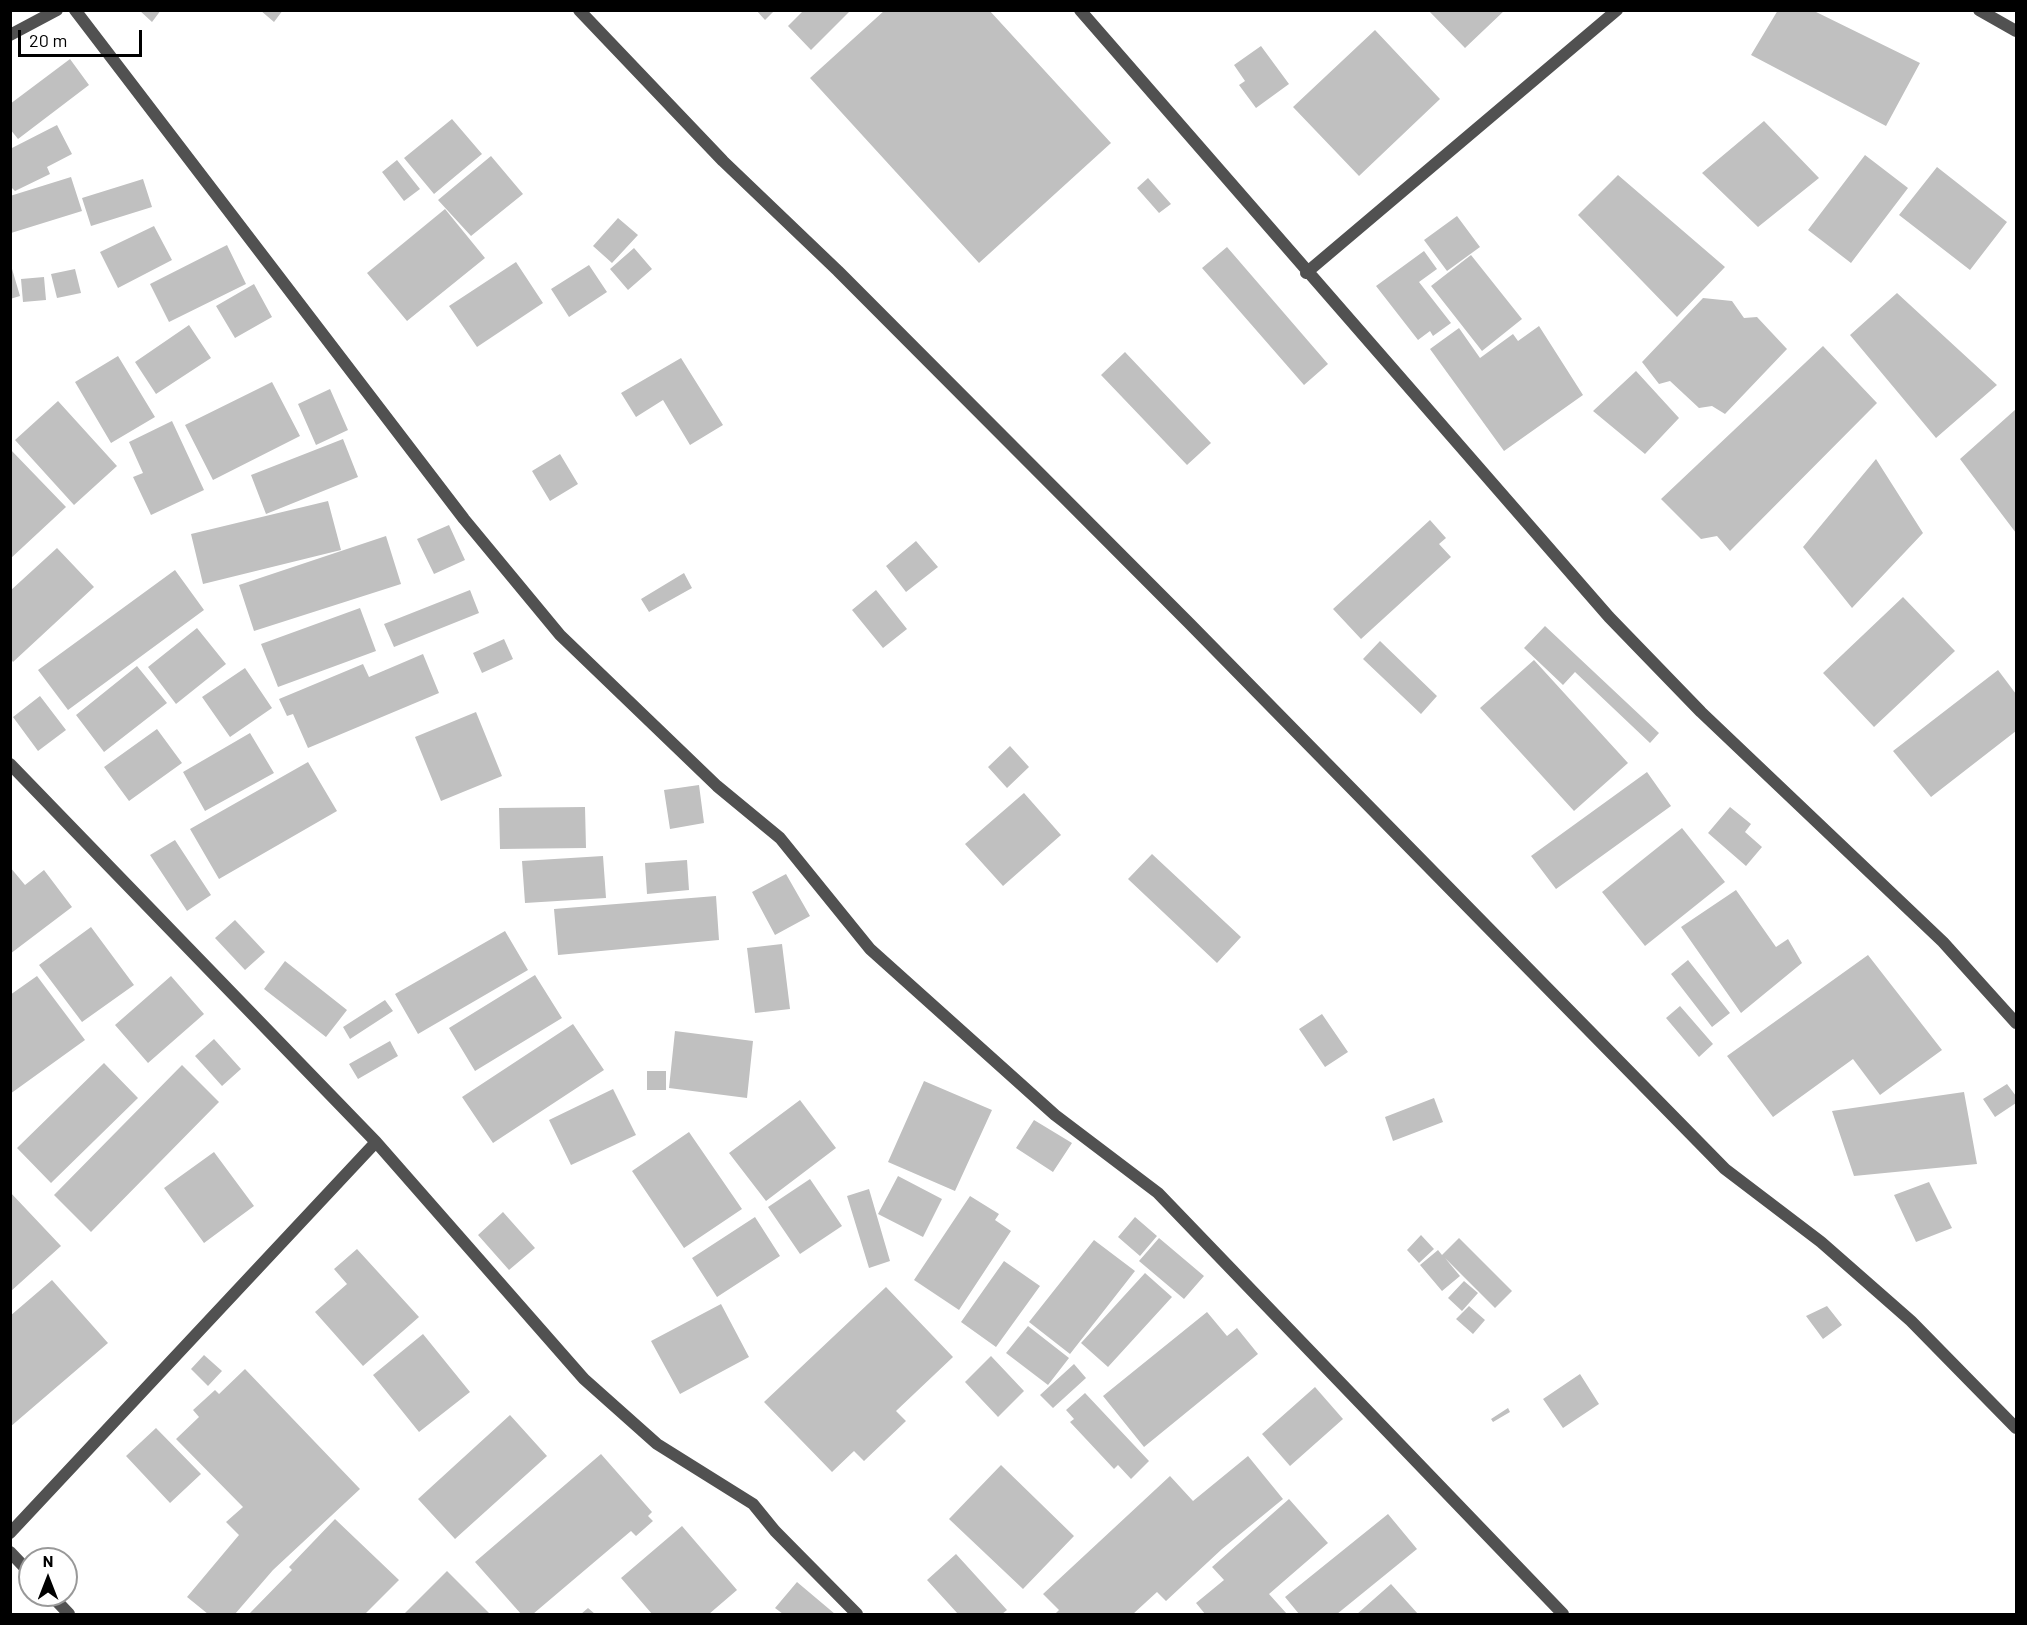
<!DOCTYPE html>
<style>
body{margin:0}
#map{position:relative;width:2027px;height:1625px;overflow:hidden;background:#fff;font-family:Barlow,sans-serif}
canvas{display:block}
.frame{position:absolute;inset:0;border:12px solid #000;pointer-events:none}
.north{position:absolute;left:18px;top:1547px;width:60px;height:60px;box-sizing:border-box;background:#fff;border:2px solid #999;border-radius:50%;rotate:0deg;font-size:16px;font-weight:700;line-height:24px;text-align:center;color:#000}
.north::after{content:'';display:block;margin:auto;width:21px;height:27px;background:#000;clip-path:polygon(50% 0,100% 100%,50% 72%,0 100%)}
.scale{position:absolute;left:18px;top:30px;width:124px;height:27px;box-sizing:border-box;border:3px solid #000;border-top:0;padding-left:8px;font-size:18px;line-height:21px;white-space:nowrap;color:#000;-webkit-text-stroke:4px #fff;paint-order:stroke}
</style>
<div id="map">
<canvas width="2027" height="1625"></canvas>
<div class="frame"></div>
<div class="north">N</div>
<div class="scale">20 m</div>
</div>
<script>
const ctx = document.querySelector('canvas').getContext('2d');
ctx.lineJoin = 'round';
function paint(path, color) { ctx.fillStyle = color; ctx.fill(path, 'evenodd'); }
const toPath = rows => new Path2D(rows.map(r => 'M' + r).join(''));
function trace(path, color, width, dash) { ctx.strokeStyle = color; ctx.lineWidth = width; ctx.lineCap = dash ? 'butt' : 'round'; ctx.setLineDash(dash || []); ctx.stroke(path); }
paint(toPath([
 [139,10,161,10,152,22],
 [260,10,283,10,274,22],
 [756,10,775,10,765,20],
 [804,10,851,10,811,50,788,26],
 [885,10,989,10,1111,143,979,263,810,78],
 [1428,10,1505,10,1465,48],
 [1778,10,1812,10,1920,63,1886,126,1751,55],
 [1375,30,1440,99,1359,176,1293,107],
 [1261,46,1289,84,1256,108,1239,85,1245,81,1234,65],
 [70,59,89,85,18,139,10,129,10,104],
 [452,119,482,154,434,194,404,158],
 [1764,121,1819,178,1758,227,1702,173],
 [57,125,72,154,47,167,50,174,15,191,10,186,10,149],
 [1865,155,1908,188,1851,263,1808,230],
 [491,156,523,194,471,236,438,200],
 [397,160,420,189,404,201,382,172],
 [1937,167,2007,222,1970,270,1899,215],
 [1618,175,1725,267,1677,317,1578,215],
 [71,177,82,211,11,233,10,196],
 [1148,178,1171,204,1159,213,1137,188],
 [143,179,152,207,91,226,82,198],
 [445,209,485,258,407,321,367,273],
 [1457,216,1480,247,1447,271,1424,240],
 [618,218,638,235,612,263,593,246],
 [154,226,172,260,118,288,100,252],
 [227,245,246,284,169,322,150,284],
 [1227,247,1328,364,1304,385,1202,268],
 [634,248,652,269,628,290,610,269],
 [1424,251,1437,269,1419,282,1451,323,1433,336,1430,331,1418,340,1376,286],
 [1471,255,1522,319,1482,351,1431,286],
 [10,262,20,296,10,299],
 [516,262,543,303,477,347,449,306],
 [589,265,607,292,569,317,551,289],
 [75,269,81,293,57,298,51,274],
 [44,277,46,300,23,302,21,279],
 [254,284,272,317,235,338,216,306],
 [1897,293,1997,385,1936,438,1850,335],
 [1703,298,1732,301,1744,318,1757,317,1787,349,1725,414,1712,406,1699,408,1670,381,1659,384,1642,362],
 [189,325,211,358,156,394,135,362],
 [1539,326,1583,395,1504,451,1430,349,1459,328,1480,358,1513,334,1518,341],
 [1823,346,1877,403,1730,551,1717,536,1701,539,1661,499],
 [1125,352,1211,443,1187,465,1101,375],
 [118,356,155,417,111,443,75,382],
 [681,358,723,425,690,445,663,400,636,417,621,393],
 [1636,371,1679,418,1645,454,1593,411],
 [272,382,300,436,213,480,185,425],
 [330,389,348,430,316,445,298,404],
 [58,401,117,466,74,505,15,440],
 [2016,409,2016,533,1960,459],
 [172,421,204,490,151,515,133,477,143,473,129,442],
 [343,439,358,477,266,514,251,475],
 [10,449,66,507,10,559],
 [560,454,578,484,550,501,532,471],
 [1876,459,1923,533,1852,608,1803,547],
 [328,501,341,550,203,584,191,534],
 [1430,520,1446,538,1439,544,1451,557,1361,639,1333,609],
 [449,525,465,560,434,574,417,539],
 [386,536,401,584,254,631,239,585],
 [916,541,938,567,906,592,886,566],
 [57,548,94,587,13,662,10,658,10,591],
 [175,570,204,610,68,710,38,670],
 [684,573,692,588,649,612,641,599],
 [470,590,479,613,394,647,384,624],
 [876,590,907,629,883,648,852,610],
 [1903,597,1955,651,1874,727,1823,673],
 [360,608,376,651,278,687,261,644],
 [1545,626,1659,733,1650,743,1575,672,1563,685,1524,648],
 [197,628,226,664,176,704,148,667],
 [504,639,513,659,482,673,473,653],
 [1380,641,1437,696,1421,714,1363,659],
 [423,654,439,693,308,748,293,714,287,716,279,699,363,664,369,677],
 [1534,660,1628,763,1574,811,1480,708],
 [137,666,167,703,104,752,76,715],
 [245,668,272,708,230,737,202,697],
 [1998,670,2016,694,2016,731,1931,797,1893,751],
 [40,696,66,730,38,751,13,717],
 [476,712,502,776,441,801,415,737],
 [157,729,182,763,129,801,104,767],
 [250,733,274,773,205,811,183,772],
 [1010,746,1029,767,1007,788,988,767],
 [308,762,337,811,219,879,190,829],
 [1647,772,1671,806,1556,889,1531,856],
 [699,785,704,823,670,829,664,790],
 [1024,793,1061,835,1003,886,965,844],
 [585,807,586,848,500,849,499,808],
 [1730,807,1751,824,1745,832,1762,847,1746,866,1708,833],
 [1682,828,1725,882,1645,946,1602,892],
 [175,840,211,895,187,911,150,855],
 [1152,854,1241,937,1217,963,1128,879],
 [603,856,606,898,525,903,522,861],
 [687,860,689,890,647,894,645,863],
 [10,867,25,885,44,870,72,907,10,954],
 [786,874,810,916,775,935,752,892],
 [1736,890,1776,947,1788,939,1802,963,1741,1013,1681,927],
 [716,896,719,940,558,955,554,909],
 [235,920,265,952,245,970,215,938],
 [91,927,134,985,82,1022,39,965],
 [505,931,528,970,418,1034,395,994],
 [782,944,790,1009,755,1013,747,948],
 [1868,955,1942,1050,1880,1095,1853,1059,1773,1117,1727,1056],
 [1688,960,1730,1013,1712,1027,1671,974],
 [285,961,347,1010,326,1037,264,989],
 [535,975,562,1018,475,1071,449,1028],
 [37,976,85,1040,10,1094,10,995],
 [171,976,204,1014,148,1063,115,1025],
 [385,1000,393,1011,350,1039,343,1027],
 [1680,1006,1713,1044,1699,1057,1666,1018],
 [1322,1014,1348,1052,1325,1067,1299,1029],
 [573,1024,604,1070,493,1143,462,1097],
 [675,1031,753,1041,747,1098,669,1088],
 [214,1039,241,1069,222,1086,195,1056],
 [390,1041,398,1056,358,1079,349,1064],
 [104,1063,138,1098,51,1183,17,1148],
 [182,1065,219,1102,91,1232,54,1195],
 [647,1071,666,1071,666,1090,647,1090],
 [924,1081,992,1110,955,1191,888,1162],
 [2007,1084,2016,1096,2016,1103,1995,1117,1983,1099],
 [613,1089,636,1135,571,1165,549,1120],
 [1964,1092,1977,1164,1854,1176,1832,1111],
 [1434,1098,1443,1122,1393,1141,1385,1117],
 [800,1100,836,1148,766,1201,729,1153],
 [1034,1120,1072,1143,1053,1172,1016,1148],
 [689,1132,742,1209,684,1248,632,1171],
 [214,1152,254,1206,204,1243,164,1188],
 [898,1176,942,1199,923,1237,878,1214],
 [810,1179,842,1226,800,1254,768,1207],
 [1929,1182,1952,1228,1916,1242,1894,1195],
 [869,1189,890,1261,869,1268,847,1196],
 [10,1192,61,1246,10,1292],
 [970,1196,999,1214,995,1220,1011,1231,959,1310,914,1280],
 [503,1212,535,1248,509,1270,478,1235],
 [755,1217,780,1256,717,1297,692,1258],
 [1135,1217,1157,1236,1140,1256,1118,1237],
 [1421,1235,1434,1249,1419,1263,1407,1250],
 [1159,1238,1204,1276,1184,1299,1139,1261],
 [1459,1238,1512,1291,1495,1308,1445,1258,1460,1276,1442,1291,1420,1265,1438,1250,1442,1255],
 [1094,1240,1135,1271,1070,1354,1029,1322],
 [357,1249,419,1317,363,1366,315,1312,347,1284,334,1269],
 [1004,1261,1040,1286,996,1347,961,1322],
 [1145,1273,1172,1297,1108,1367,1081,1343],
 [52,1280,108,1343,10,1427,10,1316],
 [1464,1281,1478,1293,1462,1311,1448,1298],
 [886,1287,953,1357,896,1411,906,1421,864,1461,854,1451,832,1472,764,1402],
 [721,1304,749,1357,680,1394,651,1341],
 [1469,1306,1485,1320,1473,1334,1456,1319],
 [1827,1306,1842,1325,1823,1339,1806,1316],
 [1207,1312,1227,1336,1237,1328,1258,1354,1144,1447,1103,1396],
 [1028,1326,1069,1358,1048,1385,1006,1353],
 [423,1334,470,1392,419,1432,373,1375],
 [204,1355,222,1371,208,1386,191,1369],
 [991,1356,1024,1391,998,1417,965,1382],
 [1074,1364,1086,1378,1053,1408,1040,1395],
 [245,1369,360,1489,273,1570,235,1614,208,1614,187,1597,239,1535,226,1522,243,1507,176,1439,199,1417,193,1410,215,1390,219,1394],
 [1580,1374,1599,1404,1563,1428,1543,1399],
 [1315,1387,1343,1419,1290,1466,1262,1434],
 [1085,1393,1149,1461,1131,1479,1118,1465,1114,1469,1070,1422,1074,1419,1066,1410],
 [1508,1408,1510,1412,1493,1422,1491,1419],
 [510,1415,547,1456,455,1539,418,1499],
 [156,1428,201,1474,170,1503,126,1456],
 [601,1454,652,1512,648,1516,653,1521,636,1536,631,1531,533,1614,521,1614,475,1562],
 [1248,1456,1283,1499,1222,1549,1166,1601,1157,1592,1133,1614,1055,1614,1059,1610,1043,1594,1170,1476,1193,1501],
 [1001,1465,1074,1536,1023,1589,949,1519],
 [1289,1499,1328,1543,1269,1594,1287,1614,1205,1614,1196,1603,1224,1580,1212,1567],
 [1388,1514,1417,1549,1337,1614,1299,1614,1285,1597],
 [335,1519,399,1580,365,1614,249,1614,292,1570,289,1567],
 [682,1526,737,1590,709,1614,652,1614,621,1578],
 [956,1554,1007,1610,1002,1614,958,1614,927,1580],
 [447,1571,490,1614,404,1614],
 [797,1582,835,1614,783,1614,775,1608],
 [1391,1584,1418,1614,1357,1614],
 [588,1608,595,1614,581,1614]
]), '#c0c0c0');
trace(toPath([
 [75,10,464,519,560,635,717,786,780,838,870,949,1055,1115,1158,1193,1563,1614],
 [579,10,723,161,838,271,1190,624,1725,1169,1821,1242,1911,1321,2016,1428],
 [1080,10,1609,617,1701,712,1943,942,2016,1023],
 [1979,10,2016,31],
 [10,35,57,10],
 [1306,273,1617,10],
 [10,764,376,1142,584,1379,657,1444,753,1504,775,1531,857,1614],
 [10,1533,376,1142],
 [10,1552,30,1573],
 [51,1595,69,1614]
]), '#515151', 12);
</script>
